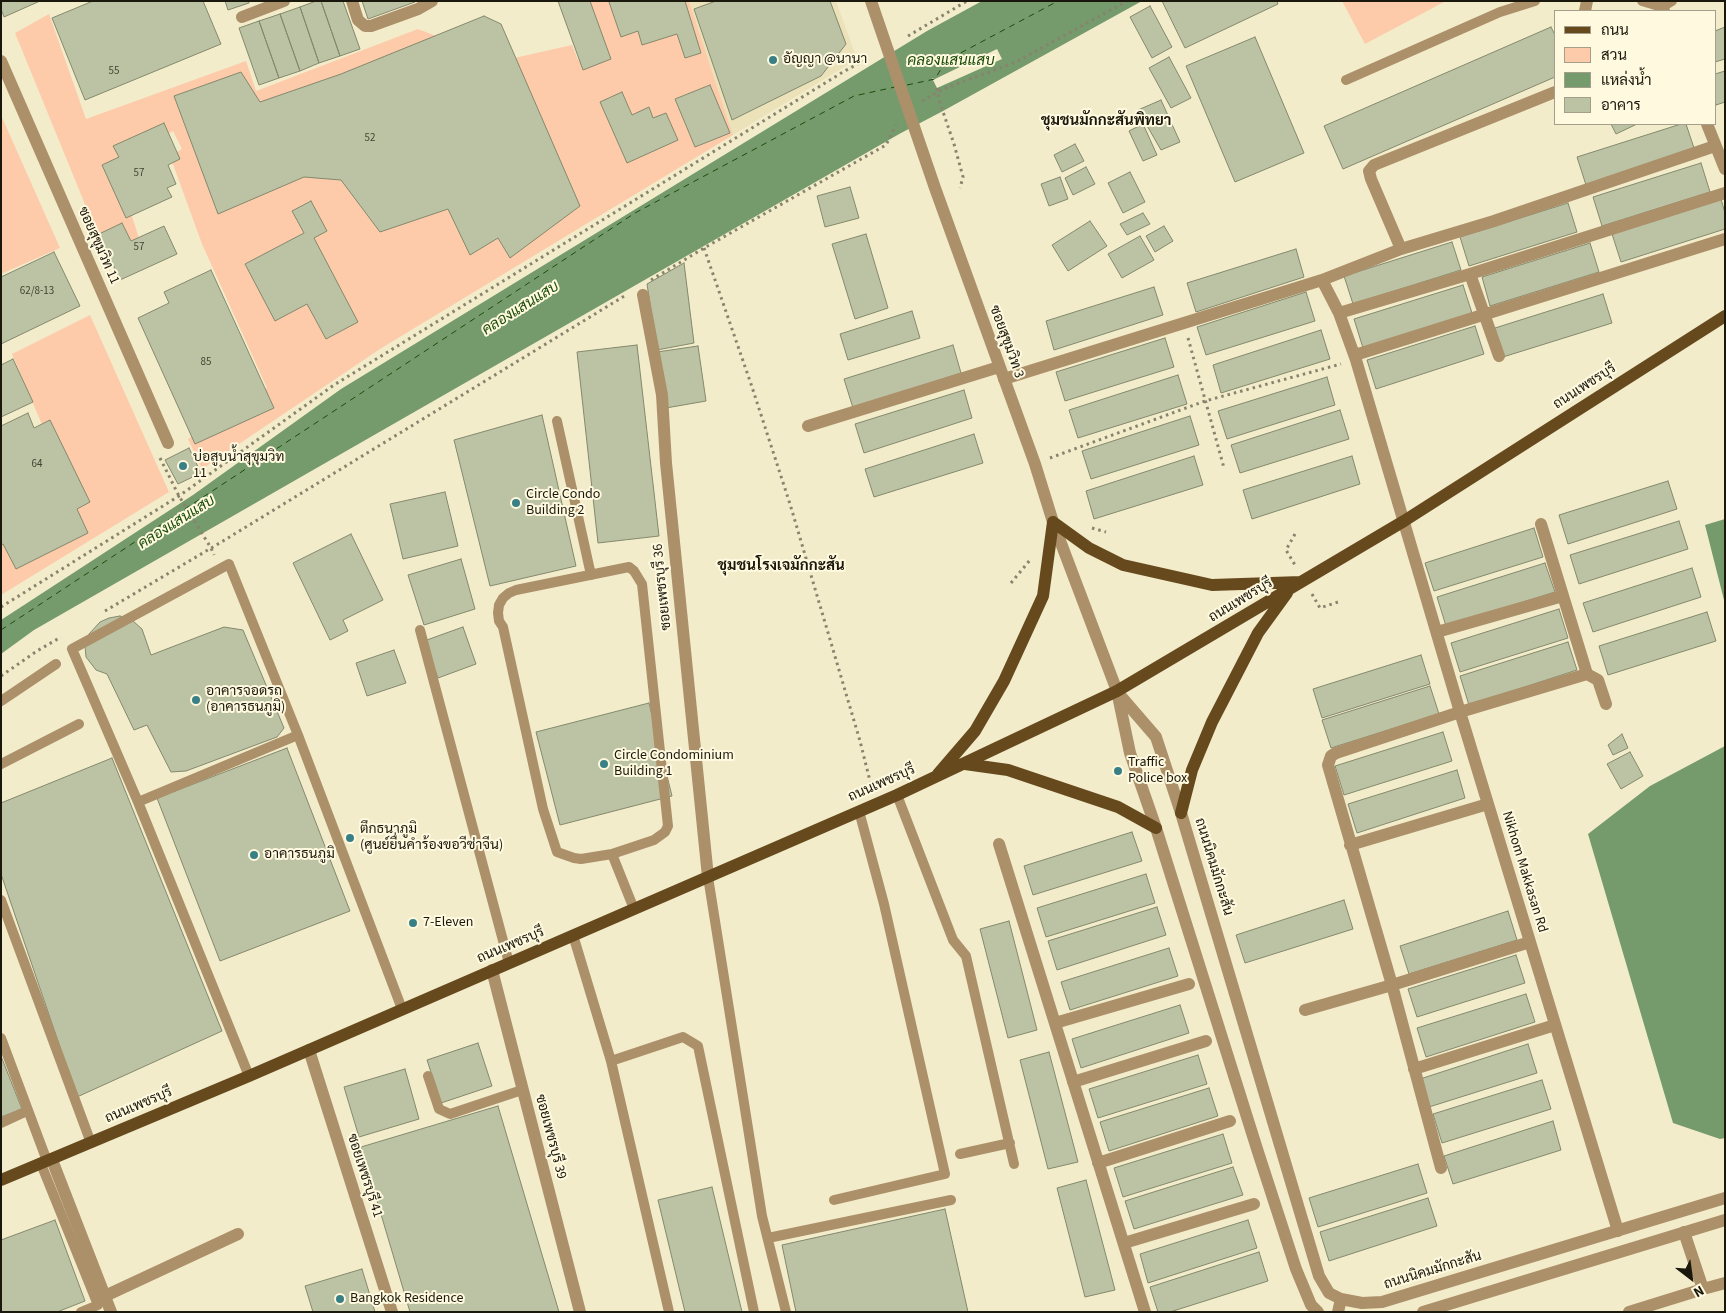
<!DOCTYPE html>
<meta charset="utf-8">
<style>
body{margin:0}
#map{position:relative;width:1726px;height:1313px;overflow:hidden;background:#f3eccb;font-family:"Source Sans 3",Sarabun,sans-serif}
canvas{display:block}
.frame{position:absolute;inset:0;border:2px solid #1a180c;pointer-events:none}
.legend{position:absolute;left:1554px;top:10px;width:162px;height:115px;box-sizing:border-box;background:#fff9df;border:1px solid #a39f8b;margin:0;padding:6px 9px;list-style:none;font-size:15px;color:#1a180c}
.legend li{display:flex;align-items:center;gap:10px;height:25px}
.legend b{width:25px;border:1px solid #a39f8b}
.north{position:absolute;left:1666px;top:1253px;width:50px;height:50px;-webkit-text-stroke:4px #fff9df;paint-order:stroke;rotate:150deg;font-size:14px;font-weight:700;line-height:20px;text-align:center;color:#1a180c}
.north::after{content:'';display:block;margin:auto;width:18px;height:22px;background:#1a180c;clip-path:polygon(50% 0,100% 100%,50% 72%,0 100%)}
</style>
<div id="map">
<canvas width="1726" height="1313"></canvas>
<div class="frame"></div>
<ul class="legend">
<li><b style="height:6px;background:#664a1e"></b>ถนน</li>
<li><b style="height:14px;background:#fdcbaa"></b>สวน</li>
<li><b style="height:14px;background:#759a6c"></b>แหล่งน้ำ</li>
<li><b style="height:14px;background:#bcc3a4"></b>อาคาร</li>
</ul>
<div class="north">N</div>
</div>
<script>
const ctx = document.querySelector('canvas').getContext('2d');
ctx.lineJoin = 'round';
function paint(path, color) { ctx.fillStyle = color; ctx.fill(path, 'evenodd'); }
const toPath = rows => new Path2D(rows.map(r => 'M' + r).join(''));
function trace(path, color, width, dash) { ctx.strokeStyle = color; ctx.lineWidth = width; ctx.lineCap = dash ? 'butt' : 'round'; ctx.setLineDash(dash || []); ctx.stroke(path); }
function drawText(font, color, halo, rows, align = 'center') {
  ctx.font = font + ' "Source Sans 3",Sarabun,sans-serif'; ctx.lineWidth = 4; ctx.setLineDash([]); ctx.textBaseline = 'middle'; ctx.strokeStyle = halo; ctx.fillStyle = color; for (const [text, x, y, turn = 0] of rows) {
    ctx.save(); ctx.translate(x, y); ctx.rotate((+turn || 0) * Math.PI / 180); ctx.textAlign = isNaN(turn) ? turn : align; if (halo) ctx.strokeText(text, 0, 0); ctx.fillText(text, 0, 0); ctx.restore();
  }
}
paint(toPath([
 [689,1,836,1,857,59,733,135]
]), '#ebe2ba');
paint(toPath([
 [579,1,689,1,733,135,380,349,202,469,188,439,267,388,202,244,170,156,182,149,173,131,116,165,142,248,109,263,15,33,49,14,86,119,246,61,256,91,418,29,501,61,572,45,578,60,597,49],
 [1342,1,1446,1,1365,44],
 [1,115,60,248,1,274],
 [90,315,169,492,1,595,1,528,71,493,12,354]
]), '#fdcbaa');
paint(toPath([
 [982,1,1142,1,943,111,901,133,34,630,1,654,1,620,193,495,341,389,927,31],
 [1725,519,1725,604,1705,525],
 [1725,746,1725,1138,1720,1139,1673,1123,1588,834,1650,786]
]), '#759a6c');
paint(toPath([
 [997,49,1002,59,937,88,932,78,935,79]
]), '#f3eccb');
trace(toPath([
 [907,85,935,79,941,69,955,56,1058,1],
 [1,630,635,213,854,96,895,87]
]), '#1c4d0a', 1, [6, 5]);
const building = toPath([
 [1,1,40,1,4,17,1,9,1,1],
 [93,1,203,1,221,44,85,100,52,18,93,1],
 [225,1,249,1,249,3,228,10,225,1],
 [316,1,321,1,340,56,319,63,300,7,316,1],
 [321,1,343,1,360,49,340,56,321,1],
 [362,1,415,1,415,2,368,19,362,1],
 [558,1,590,1,611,59,583,70,558,1],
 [612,1,685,1,701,53,685,58,677,34,642,45,638,31,621,37,609,2,612,1],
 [716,1,830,1,846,44,821,76,732,120,694,9,716,1],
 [1162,1,1277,1,1278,4,1185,48,1162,1],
 [1150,6,1172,47,1152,58,1130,17,1150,6],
 [300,7,319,63,300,71,280,14,300,7],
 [280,14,300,71,279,78,259,21,280,14],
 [484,16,501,24,580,206,510,258,498,238,470,255,448,209,380,232,341,180,304,177,218,214,174,96,241,72,260,102,341,74,484,16],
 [259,21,279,78,259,85,239,28,259,21],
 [1551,27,1555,35,1555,77,1343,169,1324,126,1551,27],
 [1725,27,1725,59,1715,62,1715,31,1725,27],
 [1255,37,1304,153,1235,182,1186,66,1255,37],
 [1169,57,1191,98,1171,108,1149,68,1169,57],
 [1725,71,1725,102,1716,105,1715,100,1715,74,1725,71],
 [710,85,730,133,695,147,675,99,710,85],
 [622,92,632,115,649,107,653,118,666,113,678,140,627,163,600,102,622,92],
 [1161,100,1180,142,1161,150,1138,110,1161,100],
 [164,123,180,159,168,165,176,184,167,188,172,197,126,218,102,165,119,157,113,146,164,123],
 [1143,124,1157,155,1143,161,1129,131,1143,124],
 [1611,124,1637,124,1616,134,1611,124],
 [1681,124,1686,124,1695,151,1586,185,1577,157,1681,124],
 [1075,144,1084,161,1062,172,1054,155,1075,144],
 [1701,163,1710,192,1602,226,1593,197,1701,163],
 [1086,167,1095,184,1073,195,1065,178,1086,167],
 [1130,172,1145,202,1123,213,1108,183,1130,172],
 [1060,177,1068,199,1049,206,1041,184,1060,177],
 [850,187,859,218,825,227,817,196,850,187],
 [1721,199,1725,213,1725,229,1621,262,1612,234,1721,199],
 [311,201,327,231,314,238,358,322,326,339,307,304,275,321,245,264,304,233,292,211,311,201],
 [1568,203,1577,232,1469,266,1460,237,1568,203],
 [1143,213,1150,224,1127,235,1120,224,1143,213],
 [1090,221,1107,246,1068,271,1052,245,1090,221],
 [122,223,131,241,164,226,177,254,120,280,99,234,122,223],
 [1164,226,1173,241,1155,252,1146,236,1164,226],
 [866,234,888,308,855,319,832,244,866,234],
 [1140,236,1154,260,1122,278,1108,254,1140,236],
 [1452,242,1461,270,1353,304,1344,276,1452,242],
 [1590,243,1599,272,1490,306,1482,277,1590,243],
 [1296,249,1304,277,1196,312,1187,283,1296,249],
 [54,252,80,306,1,344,1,277,54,252],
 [684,263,694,343,657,350,647,284,684,263],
 [211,270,274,408,195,444,138,318,169,303,164,292,211,270],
 [1463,285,1472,313,1363,348,1354,319,1463,285],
 [1154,287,1163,315,1054,350,1046,321,1154,287],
 [1306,292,1315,321,1206,355,1197,327,1306,292],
 [1603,294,1612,323,1503,357,1495,328,1603,294],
 [912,311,920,338,848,360,840,334,912,311],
 [1475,326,1484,354,1376,389,1367,360,1475,326],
 [1321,330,1330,359,1221,393,1213,365,1321,330],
 [1165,338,1174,367,1065,401,1056,372,1165,338],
 [637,345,659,536,598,543,577,352,637,345],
 [953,345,961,373,853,408,844,379,953,345],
 [698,346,706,401,666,408,657,352,698,346],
 [13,359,33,402,1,417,1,365,13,359],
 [1178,375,1187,404,1078,438,1069,410,1178,375],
 [1327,377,1335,405,1227,439,1218,411,1327,377],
 [964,390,972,418,864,453,855,424,964,390],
 [1340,410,1349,439,1240,473,1231,445,1340,410],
 [28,413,34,428,50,420,90,502,77,509,88,533,16,569,3,544,1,545,1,426,28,413],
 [542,415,576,566,490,586,454,440,542,415],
 [1190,416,1199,445,1091,479,1082,451,1190,416],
 [974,434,983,463,874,497,865,469,974,434],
 [189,448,201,473,178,484,165,460,189,448],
 [1194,456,1203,485,1094,519,1086,491,1194,456],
 [1352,456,1360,484,1252,519,1243,490,1352,456],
 [1668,481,1677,509,1568,544,1559,515,1668,481],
 [445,492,458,546,403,559,390,504,445,492],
 [1679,521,1688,549,1579,584,1570,555,1679,521],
 [1534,528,1543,557,1434,591,1425,563,1534,528],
 [351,534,383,600,343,620,348,631,330,640,293,563,351,534],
 [461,559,475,609,424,625,408,575,461,559],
 [1545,563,1555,592,1446,626,1437,597,1545,563],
 [1692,568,1701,597,1593,632,1583,603,1692,568],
 [1559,609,1568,638,1460,672,1451,643,1559,609],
 [1707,612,1716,641,1608,675,1599,646,1707,612],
 [120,616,133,621,142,629,151,655,224,627,243,630,284,728,277,737,186,771,171,772,147,725,134,730,107,674,96,670,86,657,85,646,89,634,100,622,109,618,120,616],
 [463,627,476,664,438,678,424,641,463,627],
 [1568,642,1577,670,1469,705,1460,676,1568,642],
 [394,650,406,683,367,696,356,663,394,650],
 [1421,655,1430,684,1322,718,1313,689,1421,655],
 [1430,686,1439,714,1331,748,1322,720,1430,686],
 [649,703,672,796,560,825,536,732,649,703],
 [1443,732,1452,761,1344,795,1335,766,1443,732],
 [1622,734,1628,748,1613,755,1608,745,1622,734],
 [287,748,350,911,220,961,157,798,287,748],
 [1630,752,1643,776,1621,789,1607,764,1630,752],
 [112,758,222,1031,77,1097,1,874,1,803,112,758],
 [1457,770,1465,798,1357,833,1348,804,1457,770],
 [1132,832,1142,861,1033,895,1024,866,1132,832],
 [1146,874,1155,903,1046,937,1037,908,1146,874],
 [1344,900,1353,929,1245,963,1236,935,1344,900],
 [1157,907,1166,935,1057,970,1048,941,1157,907],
 [1508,911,1517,940,1409,974,1400,946,1508,911],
 [1009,921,1037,1030,1008,1038,980,929,1009,921],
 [1169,948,1178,976,1070,1010,1061,982,1169,948],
 [1516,955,1525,983,1417,1017,1408,989,1516,955],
 [1526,994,1535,1022,1426,1057,1417,1028,1526,994],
 [1180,1005,1189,1033,1081,1068,1072,1039,1180,1005],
 [478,1043,492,1086,441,1103,427,1060,478,1043],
 [1528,1044,1537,1073,1429,1107,1420,1079,1528,1044],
 [1049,1052,1078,1162,1048,1169,1020,1060,1049,1052],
 [1198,1055,1207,1084,1098,1118,1089,1089,1198,1055],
 [1,1056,22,1109,1,1117,1,1056],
 [405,1069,419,1119,359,1137,344,1087,405,1069],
 [1542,1080,1551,1109,1442,1143,1433,1114,1542,1080],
 [1209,1088,1218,1116,1109,1151,1100,1122,1209,1088],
 [498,1106,559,1312,410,1312,361,1147,498,1106],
 [1553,1121,1561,1150,1453,1184,1444,1156,1553,1121],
 [1223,1134,1232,1163,1123,1197,1114,1168,1223,1134],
 [1418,1164,1427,1193,1318,1227,1309,1198,1418,1164],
 [1233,1167,1243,1195,1134,1229,1125,1201,1233,1167],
 [1086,1180,1115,1290,1085,1297,1057,1188,1086,1180],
 [712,1187,742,1312,685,1312,658,1200,712,1187],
 [1428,1198,1437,1226,1329,1261,1320,1232,1428,1198],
 [945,1209,968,1312,796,1312,782,1245,945,1209],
 [55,1220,85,1301,57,1312,1,1312,1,1240,55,1220],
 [1248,1220,1257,1248,1148,1283,1140,1254,1248,1220],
 [1259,1252,1268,1281,1170,1312,1158,1312,1150,1287,1259,1252],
 [362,1269,375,1312,313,1312,305,1286,362,1269]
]);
paint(building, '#bcc3a4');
trace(building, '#83896c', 1);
trace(toPath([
 [908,36,967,1],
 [937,88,939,100,954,144,963,177,960,188],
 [922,101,943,89,1016,62,1127,1],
 [704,248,751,384,790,504,860,741,872,789],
 [651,280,704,248,886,145,896,125],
 [1188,338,1224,468],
 [160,458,179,496,211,548,214,555],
 [1050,458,1205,401,1341,364],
 [1092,528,1106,532],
 [1295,534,1286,550,1295,565],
 [1011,583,1030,560],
 [1312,594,1320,608,1338,602],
 [1,607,179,496,334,385,843,72,863,61],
 [105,611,223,541,626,295],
 [1,676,37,651,61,637]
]), '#88836d', 3, [2.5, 4]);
trace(toPath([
 [1642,1,1662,7,1672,1],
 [1346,80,1500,12,1535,1],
 [557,421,591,575],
 [629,567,634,571,642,584,668,826,665,832,654,840,612,854,581,859,574,858,557,852,543,809,503,627,499,621,498,613,499,605,503,598,509,593,516,590,629,567],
 [420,630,509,963],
 [1,701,56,664],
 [1,764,79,724],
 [897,795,953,940,966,956,1014,1164],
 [138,802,298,735],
 [612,854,634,909],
 [708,877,762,1216,786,1312],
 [1,900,91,1143],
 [573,935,611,1061,683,1037,698,1046,754,1312],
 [1,1038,47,1161],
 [611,1061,669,1312],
 [249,1076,138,802,72,649,229,564,298,735,402,1009],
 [428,1076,439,1109,450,1114,522,1090],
 [1,1123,27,1111],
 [960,1154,1010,1143],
 [41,1164,98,1305,81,1312],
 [834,1200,945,1174,884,904,859,811],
 [768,1238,951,1200]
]), '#ac9069', 10);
trace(toPath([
 [352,1,358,20,365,26,371,26,418,9,432,1],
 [1662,7,1664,11],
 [1585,11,1587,1],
 [242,17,284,1],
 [1,61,168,443],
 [1707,124,1725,169],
 [1401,249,1371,179,1369,171,1374,165,1555,92],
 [1470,274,1499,356],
 [643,295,662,395,666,463,708,877],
 [1339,313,1470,274,1725,193],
 [1355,355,1725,239],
 [1004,379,1322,280],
 [808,426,999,367],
 [1437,632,1563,596],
 [1587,674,1598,680,1606,704],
 [999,844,1145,1312],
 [1350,845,1488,804],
 [492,970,580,1312],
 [1305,1010,1392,985,1328,765,1331,756,1336,753,1460,712,1587,674,1541,524],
 [1055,1023,1189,984],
 [309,1050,392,1312],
 [1414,1069,1555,1025],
 [1073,1082,1206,1041],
 [52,1160,111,1312],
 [1098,1163,1230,1121],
 [1441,1168,1392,985,1530,942],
 [1618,1231,1460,712,1356,360,1339,313,1322,280,1401,249,1494,221,1715,146],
 [1684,1232,1703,1289,1725,1283],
 [1124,1243,1254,1204],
 [105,1296,238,1234],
 [1629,1312,1703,1289]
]), '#ac9069', 12);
trace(toPath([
 [871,1,935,188,1035,464,1053,522,1117,691,1130,753,1156,828,1258,1152,1296,1269,1311,1305,1318,1312],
 [1118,693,1156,737,1181,813,1319,1276,1329,1293,1341,1299,1362,1303,1382,1302,1725,1198],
 [1338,1312,1341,1299],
 [1423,1312,1725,1220]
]), '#ac9069', 12);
trace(toPath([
 [965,764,1008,770,1118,807,1156,828],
 [938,774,975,731,1004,681,1043,596,1053,522,1089,548,1123,565,1212,585,1301,582],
 [1181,813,1192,770,1212,722,1258,633,1287,593],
 [1,1180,249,1076,897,795,1117,691,1404,521,1725,316]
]), '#664a1e', 12);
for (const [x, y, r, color] of [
 [773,60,5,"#388086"],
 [183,466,5,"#388086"],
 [516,503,5,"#388086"],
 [196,700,5,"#388086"],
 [604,764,5,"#388086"],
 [1118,771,5,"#388086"],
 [350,838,5,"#388086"],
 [254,855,5,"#388086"],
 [413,923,5,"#388086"],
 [340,1299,5,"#388086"]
]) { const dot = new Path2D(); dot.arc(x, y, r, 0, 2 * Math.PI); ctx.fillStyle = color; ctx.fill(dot); trace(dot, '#fff9df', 2); }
drawText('11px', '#424332', null, [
 ["55",114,72],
 ["52",370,139],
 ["57",139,174],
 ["57",139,248],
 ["62/8-13",37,292],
 ["85",206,363],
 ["64",37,465]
]);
drawText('14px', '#1a180c', '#fff9df', [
 ["อัญญา @นานา",783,60],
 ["บ่อสูบน้ำสุขุมวิท",193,458],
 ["11",193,474],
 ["Circle Condo",526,495],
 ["Building 2",526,511],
 ["อาคารจอดรถ",206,692],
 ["(อาคารธนภูมิ)",206,708],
 ["Circle Condominium",614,756],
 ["Building 1",614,772],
 ["Traffic",1128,763],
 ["Police box",1128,779],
 ["ตึกธนาภูมิ",360,830],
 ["(ศูนย์ยื่นคำร้องขอวีซ่าจีน)",360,846],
 ["อาคารธนภูมิ",264,855],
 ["7-Eleven",423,923],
 ["Bangkok Residence",350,1299]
], 'left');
drawText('14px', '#1a180c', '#fff9df', [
 ["ซอยสุขุมวิท 11",98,246,66],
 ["ซอยสุขุมวิท 3",1006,342,70],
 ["ถนนเพชรบุรี",1585,387,-33],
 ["ซอยเพชรบุรี 36",663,587,-96],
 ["ถนนเพชรบุรี",1241,601,-31],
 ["ถนนเพชรบุรี",882,784,-24],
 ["ถนนนิคมมักกะสัน",1213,867,73],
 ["Nikhom Makkasan Rd",1524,872,73],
 ["ถนนเพชรบุรี",511,946,-23],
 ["ถนนเพชรบุรี",139,1106,-23],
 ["ซอยเพชรบุรี 39",550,1137,75],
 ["ซอยเพชรบุรี 41",364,1176,72],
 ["ถนนนิคมมักกะสัน",1433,1271,-17]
]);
drawText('italic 15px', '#1c4d0a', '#fff9df', [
 ["คลองแสนแสบ",951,62],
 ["คลองแสนแสบ",521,309,-32],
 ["คลองแสนแสบ",177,523,-32]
]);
drawText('bold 15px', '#1a180c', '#fff9df', [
 ["ชุมชนมักกะสันพิทยา",1106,122],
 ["ชุมชนโรงเจมักกะสัน",781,567]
]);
</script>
